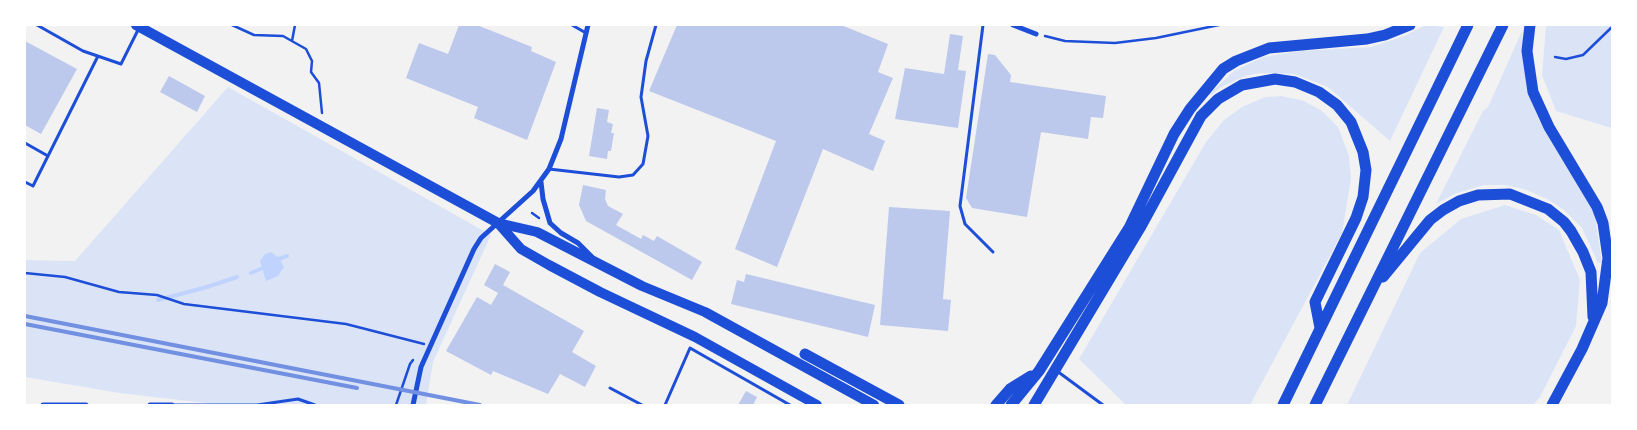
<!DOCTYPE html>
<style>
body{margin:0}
#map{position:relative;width:1637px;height:430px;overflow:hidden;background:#f2f2f2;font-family:Commissioner,sans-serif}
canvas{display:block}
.frame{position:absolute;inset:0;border:26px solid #fff;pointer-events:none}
</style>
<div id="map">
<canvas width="1637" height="430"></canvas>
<div class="frame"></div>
</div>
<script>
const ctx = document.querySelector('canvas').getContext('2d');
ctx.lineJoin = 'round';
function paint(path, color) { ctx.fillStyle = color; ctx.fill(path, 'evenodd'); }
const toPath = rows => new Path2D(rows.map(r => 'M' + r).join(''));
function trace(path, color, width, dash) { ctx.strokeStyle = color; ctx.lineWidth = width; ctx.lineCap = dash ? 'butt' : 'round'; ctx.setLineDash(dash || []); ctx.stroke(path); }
paint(toPath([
 [1426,25,1444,27,1390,141,1328,87,1294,74,1260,73,1245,76,1221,87,1210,96,1209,94,1234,71,1263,57,1300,51,1371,47,1404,36],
 [1546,25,1612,25,1612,128,1556,111,1542,75],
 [1522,31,1525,75,1529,95,1539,120,1581,187,1595,216,1602,263,1598,263,1582,228,1564,210,1547,199,1524,189,1504,185,1484,185,1454,194,1436,204,1483,111,1488,107],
 [228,87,491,235,433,362,426,405,223,405,119,393,25,377,25,260,75,261],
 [1282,96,1304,101,1322,111,1338,127,1349,156,1351,179,1342,233,1250,405,1126,405,1079,359,1206,142,1224,120,1242,107,1265,97],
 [1505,205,1536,215,1559,230,1580,280,1576,326,1540,397,1533,405,1347,405,1420,253,1461,219]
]), '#dbe4f7');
paint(toPath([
 [271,252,279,258,284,267,278,276,266,281,260,261,265,254]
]), '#bfd3fe');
trace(toPath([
 [276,260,287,256],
 [251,273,265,267],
 [158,300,207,287,237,277]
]), '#bfd3fe', 4);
paint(toPath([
 [459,25,477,25,532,47,531,51,556,62,527,140,474,118,478,107,406,78,419,43,448,54],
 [677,25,841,25,888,44,878,72,893,78,869,134,885,141,873,171,823,149,777,267,735,249,776,141,649,91],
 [950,34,963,36,958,70,966,71,958,128,895,119,905,68,944,74],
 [25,41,77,69,41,134,25,125],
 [988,54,995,55,1011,75,1010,82,1106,96,1103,118,1091,117,1088,139,1041,132,1027,217,972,208,966,198],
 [169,76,205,96,197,112,160,92],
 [597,108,609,110,607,122,613,124,611,133,614,133,611,151,608,151,607,159,589,156],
 [583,185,606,190,605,199,608,206,623,214,616,225,641,239,643,235,654,241,657,236,702,262,692,280,586,221,579,205],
 [889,207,950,211,943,299,951,300,948,331,880,325],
 [495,264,510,272,503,285,584,331,572,352,596,366,585,387,560,374,548,394,493,371,491,375,446,351,477,297,491,305,498,293,484,285],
 [746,274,875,305,868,337,731,304,737,280,744,282],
 [746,391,757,397,753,405,738,405]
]), '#bdc9ec');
trace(toPath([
 [232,25,254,35,283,36,306,49,312,61,311,72,319,83,322,113],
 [1045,36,1065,41,1115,43,1156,38,1219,25],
 [292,41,295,25],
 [1555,57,1566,59,1583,55,1612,27],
 [532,213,539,218],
 [25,273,65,277,119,292,157,295,184,304,346,324,424,344],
 [396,405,410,364,413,360]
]), '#1d4ed8', 2.5);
trace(toPath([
 [37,25,83,51,121,64,139,28],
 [572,25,586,33],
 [983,25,960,206,965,224,993,252],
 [25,143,48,156,98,56],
 [549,169,619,177,633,175,643,164,648,136,641,97,646,61,656,25],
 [25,182,33,186,48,156],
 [1057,371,1103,405],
 [610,388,642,405],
 [173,405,257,405,298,399,315,405],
 [665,405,690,348,790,405]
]), '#1d4ed8', 3);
trace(toPath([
 [1013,25,1036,34],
 [541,182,543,199,550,223,561,233,578,243,592,257],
 [43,405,86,405],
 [150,405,172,405],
 [413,405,421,367,474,249,481,238,533,191,549,169,561,139,588,25]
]), '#1d4ed8', 5);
trace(toPath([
 [136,25,498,223,537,232,642,286,705,312,874,405],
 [498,223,521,249,549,265,600,292,695,337,817,405]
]), '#1d4ed8', 10);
trace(toPath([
 [1530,25,1527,51,1533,92,1549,127,1597,207,1603,223,1608,258,1602,303,1582,349,1552,405],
 [1383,277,1430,220,1443,210,1459,201,1478,195,1510,194,1548,209,1564,222,1571,231,1583,252,1591,272,1593,317],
 [805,354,899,405],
 [996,405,1010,389,1031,376],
 [1011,405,1039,371,1129,228,1174,134,1190,109,1223,69,1236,61,1269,48,1367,39,1385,35,1410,25],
 [1034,405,1140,228,1201,116,1218,99,1242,85,1275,79,1295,82,1319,92,1337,105,1351,122,1363,152,1366,170,1363,197,1356,218,1315,302,1320,328],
 [1283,405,1468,25],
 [1315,405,1503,25]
]), '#1d4ed8', 11);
trace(toPath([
 [25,316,480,405],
 [25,324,357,388]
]), '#7290e2', 4);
</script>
